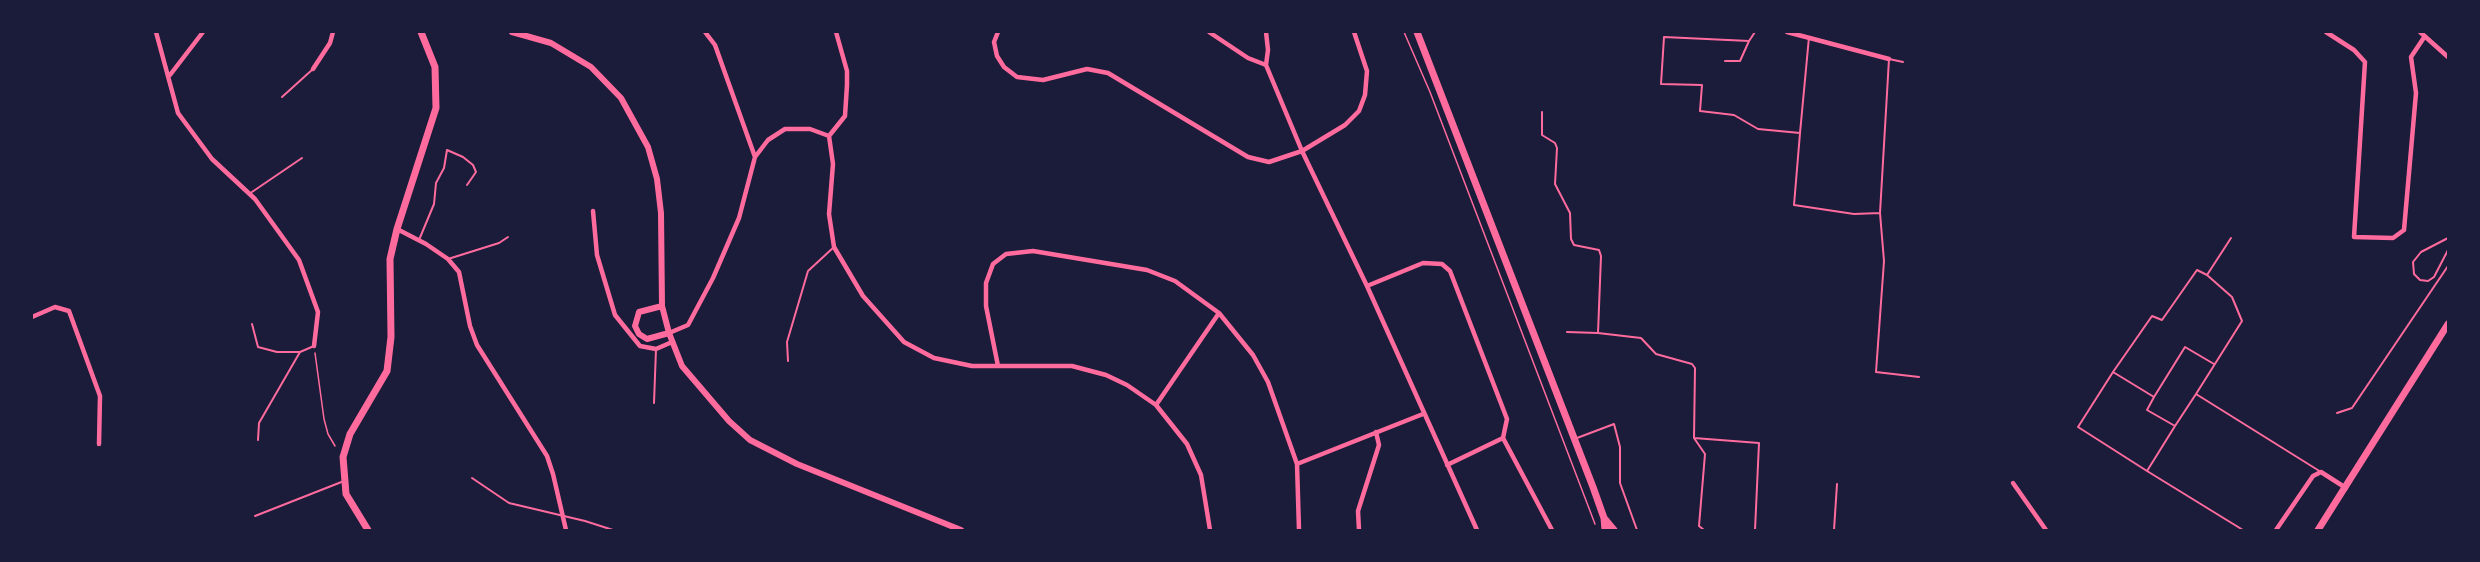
<!DOCTYPE html>
<style>
body{margin:0}
#map{position:relative;width:2480px;height:562px;overflow:hidden;background:#1b1b3a;font-family:"Exo 2",sans-serif}
canvas{display:block}
.frame{position:absolute;inset:0;border:33px solid #1b1b3a;pointer-events:none}
</style>
<div id="map">
<canvas width="2480" height="562"></canvas>
<div class="frame"></div>
</div>
<script>
const ctx = document.querySelector('canvas').getContext('2d');
ctx.lineJoin = 'round';
const toPath = rows => new Path2D(rows.map(r => 'M' + r).join(''));
function trace(path, color, width, dash) { ctx.strokeStyle = color; ctx.lineWidth = width; ctx.lineCap = dash ? 'butt' : 'round'; ctx.setLineDash(dash || []); ctx.stroke(path); }
trace(toPath([
 [1404,32,1430,92,1595,524],
 [315,353,324,419,328,434,335,446]
]), '#ff6b9d', 1.5);
trace(toPath([
 [1755,32,1749,41,1664,37,1661,84,1702,85,1700,111,1734,115,1758,129,1800,133,1794,205,1854,214,1880,213],
 [1725,61,1740,61,1749,41],
 [1903,62,1889,59,1880,213,1884,261,1876,372,1919,377],
 [282,97,313,69],
 [1542,112,1542,135,1555,143,1557,148,1555,184,1570,213,1571,239,1574,245,1599,250,1601,256,1598,333,1567,332],
 [1800,133,1809,37],
 [249,194,302,158],
 [2448,238,2421,252,2413,262,2414,274,2420,280,2428,281,2434,277,2448,250],
 [419,240,434,204,436,183,444,168,447,150,463,157,473,165,476,172,467,185],
 [448,259,499,243,508,237],
 [252,324,258,347,277,352,300,352,314,346],
 [1598,333,1641,338,1656,354,1692,364,1695,368,1694,438,1705,454,1699,526,1704,530],
 [788,361,787,342,808,271,834,247],
 [2113,372,2152,316,2162,320,2197,270,2207,275,2231,238],
 [2196,394,2242,321,2232,297,2207,275],
 [2154,397,2185,347,2214,364],
 [654,403,656,349],
 [2337,413,2352,408,2448,266],
 [2175,426,2196,394,2321,472],
 [1577,438,1614,424,1620,447,1620,483,1637,530],
 [1694,438,1759,443,1755,530],
 [258,440,259,423,300,352],
 [2147,471,2175,426,2147,410,2154,397,2113,372,2078,427,2147,471,2243,530],
 [472,478,509,503,585,521,613,530],
 [255,516,344,481],
 [1834,530,1837,484]
]), '#ff6b9d', 2);
trace(toPath([
 [156,32,178,113,212,159,255,199,299,260,318,312,314,346],
 [705,32,715,45,755,157],
 [998,32,994,42,997,56,1004,67,1017,77,1043,80,1087,69,1108,73,1248,157,1269,162,1302,151,1345,125,1359,111,1365,95,1367,71,1354,32],
 [1209,32,1248,58,1266,65,1302,151,1367,286,1477,530],
 [1266,32,1268,50,1266,65],
 [1787,32,1889,59],
 [2326,32,2354,50,2365,62,2354,237,2393,238,2404,230,2416,93,2411,57,2425,36],
 [2420,32,2448,57],
 [313,69,330,43,333,32],
 [170,75,203,32],
 [829,136,845,116,847,85,847,71,836,32],
 [593,211,597,255,615,315,640,346,656,349,672,342],
 [397,229,426,244,448,259,459,272,470,326,477,345,547,456,553,474,566,530],
 [1367,286,1423,263,1442,264,1450,271,1507,419,1503,438,1447,465],
 [32,317,55,307,69,311,100,396,99,444],
 [669,333,688,325,713,278,739,218,755,157,768,140,785,129,810,129,829,136,833,164,829,214,834,247,863,296,904,342,934,358,972,366,1072,366,1106,375,1127,385,1156,405,1187,444,1201,475,1210,530],
 [998,366,986,306,986,283,993,264,1006,254,1033,251,1147,270,1175,281,1219,313,1253,355,1268,382,1297,464,1299,530],
 [1156,405,1219,313],
 [1503,438,1552,530],
 [1297,464,1423,414],
 [2013,483,2046,530],
 [1359,530,1358,511,1379,445,1376,432],
 [2276,530,2313,476,2321,472,2346,488]
]), '#ff6b9d', 4.5);
trace(toPath([
 [512,32,551,43,591,67,621,98,648,147,657,179,661,213,662,306,669,333,682,366,729,421,750,440,797,464,961,530],
 [662,306,639,312,635,326,639,334,647,339,669,333]
]), '#ff6b9d', 6);
trace(toPath([
 [1417,32,1593,487,1604,518,1605,530],
 [1604,518,1614,530],
 [368,530,346,494,343,457,350,434,387,371,391,337,390,259,397,229,436,108,435,67,421,32],
 [2318,530,2448,324]
]), '#ff6b9d', 7);
</script>
